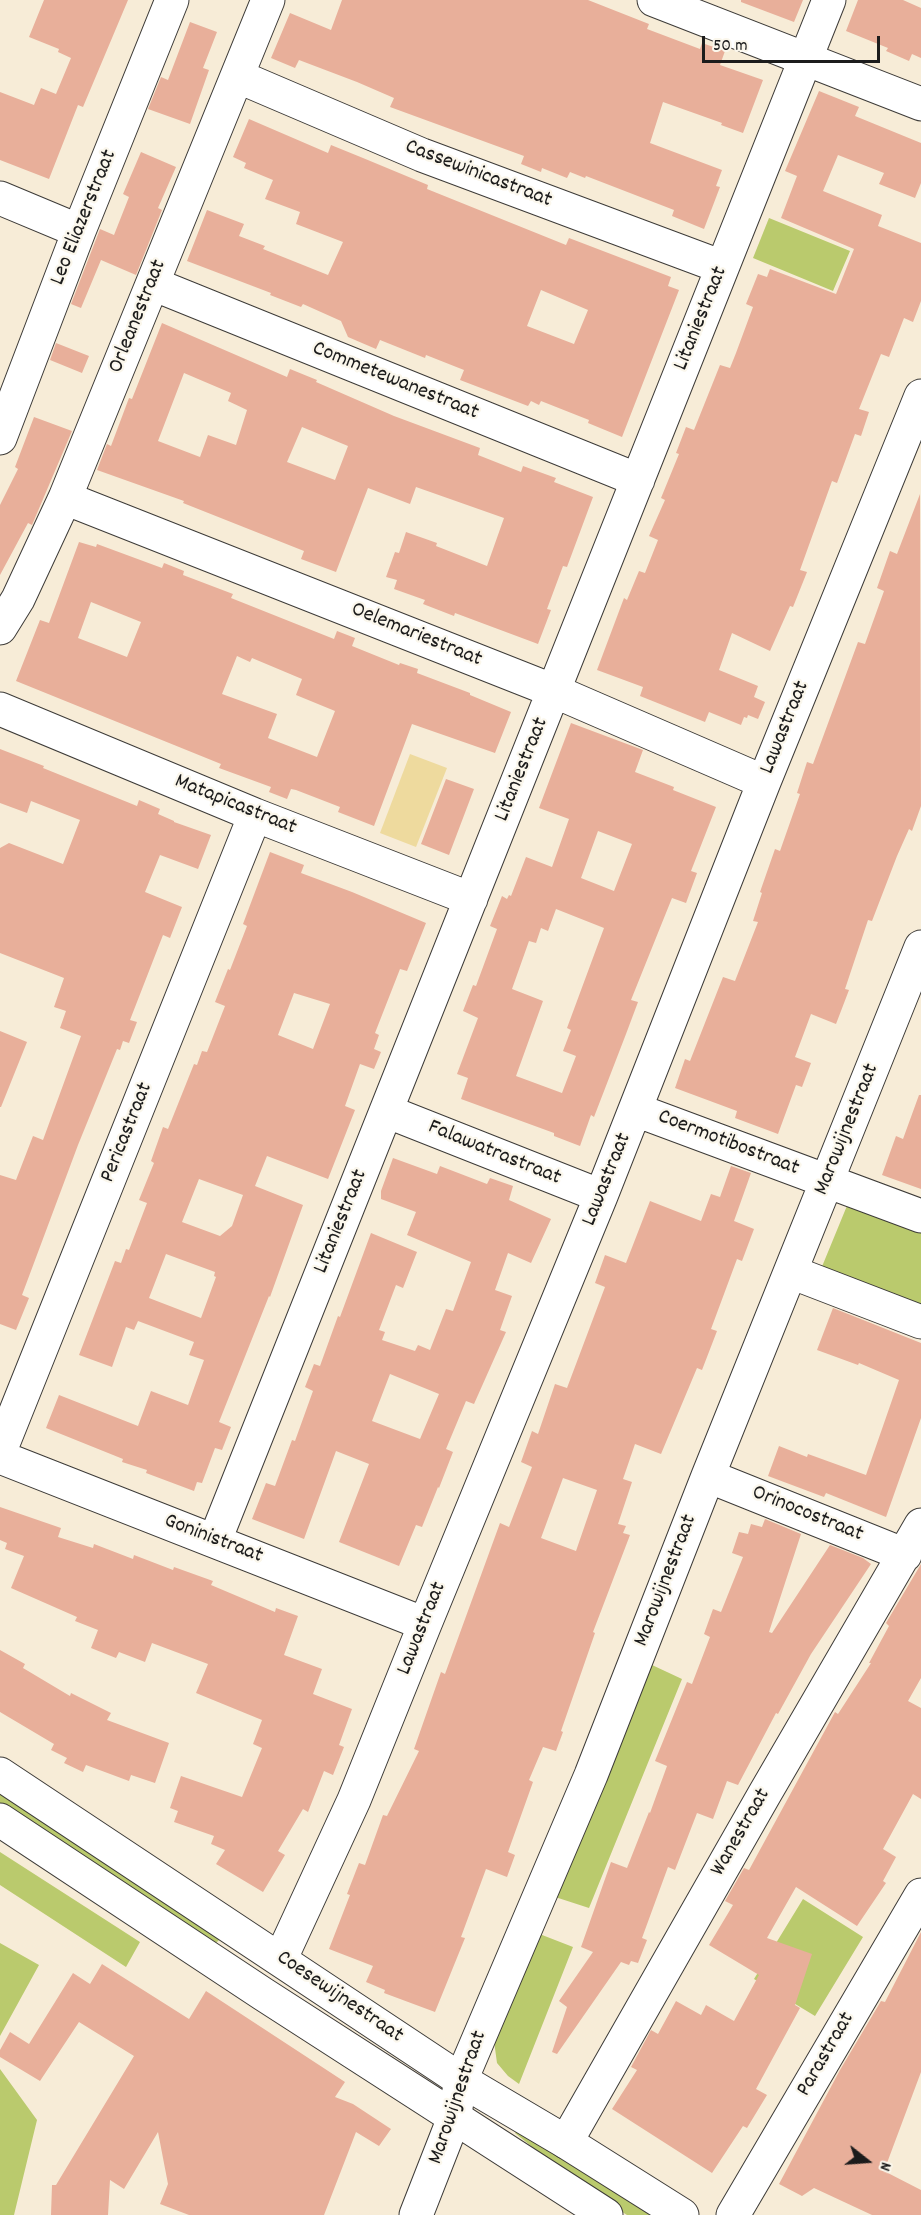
<!DOCTYPE html>
<style>
body{margin:0}
#map{position:relative;width:921px;height:2215px;overflow:hidden;background:#f7ecd7;font-family:Dekko,sans-serif}
canvas{display:block}
.north{position:absolute;left:837px;top:2131px;width:60px;height:60px;-webkit-text-stroke:4px #fbf7ec;paint-order:stroke;rotate:107deg;font-size:16px;font-weight:700;line-height:24px;text-align:center;color:#1c1c1c}
.north::after{content:'';display:block;margin:auto;width:21px;height:27px;background:#1c1c1c;clip-path:polygon(50% 0,100% 100%,50% 72%,0 100%)}
.scale{position:absolute;left:702px;top:36px;width:178px;height:27px;box-sizing:border-box;border:3px solid #1c1c1c;border-top:0;padding-left:8px;font-size:18px;line-height:21px;white-space:nowrap;color:#1c1c1c;-webkit-text-stroke:4px #fbf7ec;paint-order:stroke}
</style>
<div id="map">
<canvas width="921" height="2215"></canvas>
<div class="north">N</div>
<div class="scale">50 m</div>
</div>
<script>
const ctx = document.querySelector('canvas').getContext('2d');
ctx.lineJoin = 'round';
function paint(path, color) { ctx.fillStyle = color; ctx.fill(path, 'evenodd'); }
const toPath = rows => new Path2D(rows.map(r => 'M' + r).join(''));
function trace(path, color, width, dash) { ctx.strokeStyle = color; ctx.lineWidth = width; ctx.lineCap = dash ? 'butt' : 'round'; ctx.setLineDash(dash || []); ctx.stroke(path); }
function drawText(font, color, halo, rows, align = 'center') {
  ctx.font = font + ' Dekko,sans-serif'; ctx.lineWidth = 4.5; ctx.setLineDash([]); ctx.textBaseline = 'middle'; ctx.strokeStyle = halo; ctx.fillStyle = color; for (const [text, x, y, turn = 0] of rows) {
    ctx.save(); ctx.translate(x, y); ctx.rotate((+turn || 0) * Math.PI / 180); ctx.textAlign = isNaN(turn) ? turn : align; if (halo) ctx.strokeText(text, 0, 0); ctx.fillText(text, 0, 0); ctx.restore();
  }
}
paint(toPath([
 [769,218,850,251,833,291,753,258],
 [851,1196,921,1222,921,1313,821,1269],
 [652,1665,682,1679,589,1908,549,1895,614,1746],
 [0,1785,219,1935,219,1940,215,1944,0,1807],
 [0,1852,140,1942,126,1967,0,1885],
 [803,1899,863,1937,815,2016,754,1979],
 [537,1933,573,1947,519,2084,508,2076,497,2063,494,2041],
 [0,1943,39,1965,0,2036],
 [0,2069,37,2120,14,2215,0,2215],
 [519,2128,660,2215,627,2215,575,2182,515,2133]
]), '#baca6d');
paint(toPath([
 [410,754,447,768,416,847,380,833]
]), '#eeda9e');
paint(toPath([
 [44,0,128,0,83,107,78,105,49,179,0,160,0,92,34,105,41,88,56,94,71,58,58,52,59,49,29,37],
 [342,0,588,0,649,24,647,29,700,49,702,43,725,51,720,65,763,80,743,133,721,125,722,123,663,102,650,143,722,170,716,186,720,187,704,229,672,216,674,210,586,176,585,178,570,172,567,178,542,168,541,172,521,164,524,156,390,107,394,98,357,82,299,60,295,68,271,58,290,13,331,30],
 [741,0,803,0,794,22,741,2],
 [858,0,903,0,921,8,921,58,912,54,909,61,886,51,888,48,846,31],
 [190,22,217,32,203,68,209,70,190,124,148,109,161,77,168,80],
 [819,91,859,107,855,116,921,143,921,183,915,198,879,184,884,173,838,155,823,191,882,215,878,226,921,243,921,301,913,322,904,318,889,357,881,354,859,409,869,412,861,436,855,434,837,483,832,481,800,570,807,572,793,607,790,606,770,651,732,633,719,670,758,686,754,697,765,702,758,719,748,715,747,718,744,717,741,725,709,712,705,722,640,696,643,687,597,670,624,598,627,600,639,571,645,573,658,540,649,536,665,500,661,498,679,454,676,453,686,427,694,430,720,365,730,368,736,353,753,307,746,304,758,274,767,277,770,269,836,294,854,249,781,218,797,176,785,171],
 [249,119,328,153,331,145,363,158,428,185,427,189,566,245,569,238,671,277,668,286,679,290,622,437,588,423,589,420,541,401,539,405,531,401,528,406,460,380,464,370,426,355,425,358,380,340,376,349,348,337,341,321,303,304,301,307,270,295,271,293,187,261,207,210,244,224,239,236,265,246,263,249,328,275,343,242,296,224,300,212,265,199,273,180,244,168,246,163,233,157],
 [541,290,588,310,574,344,527,326],
 [141,152,176,167,158,208,162,210,136,275,101,260,81,308,71,304,100,229,114,235,129,197,123,194],
 [162,323,287,377,290,369,317,380,316,382,394,416,480,448,478,455,521,472,523,466,556,478,554,482,593,497,567,567,563,566,547,609,551,610,538,644,455,613,454,616,423,604,425,600,394,589,397,580,386,577,395,552,399,553,406,532,437,543,436,546,487,566,504,518,416,487,410,504,368,488,336,572,301,559,304,551,183,503,184,501,97,470,107,444,111,446,129,398,132,399],
 [184,373,231,393,228,401,247,410,236,445,208,435,200,457,158,441],
 [302,427,348,446,335,480,287,462],
 [56,343,89,356,82,373,50,360],
 [34,417,72,431,32,525,28,523,0,575,0,505,18,469,15,467],
 [920,494,921,806,912,831,909,829,897,856,872,921,868,920,845,989,849,990,836,1024,811,1014,795,1057,811,1063,802,1087,796,1085,778,1134,735,1118,737,1111,675,1088,685,1059,690,1061,723,977,735,981,758,922,753,921,762,893,760,892,775,849,780,851,800,794,797,793,807,762,813,764,858,642,865,644,884,591,877,588,890,551,897,554],
 [79,542,96,547,97,544,162,568,164,563,184,571,183,575,233,594,231,598,334,639,337,631,355,638,352,646,399,665,400,663,418,669,417,673,470,693,470,695,511,712,495,753,412,724,374,826,338,812,340,807,296,790,291,789,287,799,269,792,271,787,219,768,221,764,16,681,40,620,49,623],
 [91,602,141,622,127,657,78,638],
 [237,656,250,662,252,658,302,679,296,695,335,711,317,757,268,738,277,714,222,694],
 [571,723,643,750,635,772,674,787,673,790,716,807,691,871,697,873,686,903,672,898,631,1000,638,1002,626,1034,594,1117,591,1115,580,1146,554,1136,554,1133,461,1099,468,1078,457,1074,478,1018,463,1011,473,985,476,986,497,929,490,926,502,896,507,899,509,895,511,896,526,857,552,867,569,819,539,808],
 [598,831,632,844,614,891,581,878],
 [556,909,604,928,567,1028,571,1030,563,1051,576,1056,562,1093,516,1076,543,1001,512,989,529,941,536,943,541,928,548,931],
 [0,749,44,766,43,768,137,806,139,800,160,809,158,814,174,821,174,822,211,835,198,869,160,855,145,892,182,907,170,938,163,935,130,1020,137,1022,129,1043,123,1041,120,1050,117,1049,78,1145,22,1295,29,1298,16,1330,0,1324,0,1175,16,1180,33,1136,43,1140,81,1036,60,1028,66,1011,54,1007,64,978,0,953,0,848,9,843,63,864,80,820,31,801,27,813,0,803],
 [446,779,474,789,449,855,421,844],
 [270,852,304,865,301,873,352,892,426,923,407,971,400,969,375,1033,379,1035,374,1049,381,1052,374,1069,360,1064,345,1106,355,1110,328,1179,267,1156,255,1186,303,1205,270,1297,269,1296,221,1417,219,1422,231,1427,222,1450,215,1448,202,1483,197,1482,194,1491,146,1473,147,1470,122,1462,123,1459,46,1428,59,1395,138,1426,151,1391,188,1405,204,1360,189,1355,194,1342,138,1321,134,1330,126,1327,112,1367,79,1355,115,1261,121,1263,126,1249,129,1250,147,1203,139,1200,154,1163,151,1161,163,1127,168,1129,194,1064,197,1065,202,1051,207,1052,225,1006,215,1002,228,969,230,970,247,926,243,924],
 [294,993,330,1004,313,1049,278,1035],
 [199,1179,243,1195,232,1226,220,1236,182,1222],
 [166,1254,215,1272,214,1276,216,1277,201,1318,149,1298],
 [0,1031,27,1042,1,1107,0,1107],
 [919,1095,921,1095,921,1189,882,1175,896,1136,903,1139],
 [393,1158,437,1174,440,1166,487,1184,490,1178,513,1186,509,1200,551,1219,531,1263,508,1253,495,1290,512,1296,500,1330,506,1332,474,1404,466,1401,446,1449,453,1452,439,1488,438,1487,422,1527,416,1525,399,1566,339,1542,369,1464,336,1451,304,1539,252,1519,266,1483,275,1486,292,1440,295,1441,313,1391,305,1387,314,1364,320,1366,338,1316,340,1317,371,1233,417,1252,403,1288,396,1285,379,1330,385,1332,382,1340,415,1351,418,1345,430,1350,446,1309,453,1311,471,1262,407,1235,416,1212,381,1199,381,1191],
 [390,1374,439,1394,420,1439,372,1421],
 [731,1166,751,1173,734,1221,754,1229,742,1261,737,1259,711,1329,717,1331,702,1370,697,1368,661,1454,635,1444,623,1479,632,1482,618,1524,626,1526,623,1533,630,1535,593,1632,595,1633,561,1731,563,1732,556,1751,543,1747,529,1780,533,1782,508,1852,515,1855,507,1877,486,1869,461,1937,465,1938,435,2012,384,1993,385,1990,366,1982,373,1966,329,1949,350,1895,347,1894,359,1863,365,1865,383,1815,387,1816,419,1751,414,1749,441,1672,445,1674,500,1523,509,1527,532,1467,521,1462,532,1431,538,1434,555,1384,567,1388,605,1287,595,1283,605,1255,626,1263,650,1201,701,1221,711,1194,720,1197],
 [563,1478,597,1490,576,1551,541,1538],
 [833,1308,921,1343,921,1418,886,1517,826,1493,824,1497,768,1476,779,1446,807,1457,808,1454,866,1475,899,1380,859,1363,858,1365,817,1350],
 [0,1507,61,1528,58,1537,93,1548,94,1544,133,1559,134,1555,173,1570,174,1567,213,1581,211,1585,275,1612,276,1608,298,1616,284,1655,322,1669,313,1694,352,1709,339,1745,344,1747,333,1775,324,1771,308,1812,303,1809,278,1851,285,1855,263,1892,216,1864,225,1850,211,1844,214,1836,174,1822,178,1811,170,1808,181,1776,242,1797,262,1748,253,1744,262,1720,196,1693,208,1664,152,1643,145,1662,119,1652,116,1658,91,1648,98,1630,75,1621,77,1617,11,1588,24,1556,5,1549,7,1543,0,1540],
 [765,1519,801,1534,769,1632,772,1633,830,1545,863,1558,871,1564,811,1654,778,1714,776,1713,738,1785,727,1781,713,1819,697,1813,675,1870,668,1867,642,1938,647,1940,638,1963,631,1961,629,1965,621,1962,557,2054,552,2052,567,2007,559,2001,593,1952,581,1947,611,1862,627,1868,649,1812,650,1813,667,1766,655,1761,687,1682,692,1684,710,1637,704,1634,713,1609,721,1612,743,1557,732,1553,739,1532,748,1534,751,1524,762,1527],
 [921,1564,921,1678,908,1701,921,1708,921,1799,913,1794,883,1849,896,1857,883,1881,886,1883,857,1926,796,1887,767,1938,812,1954,795,2005,800,2008,756,2089,767,2095,747,2128,743,2126,712,2173,612,2109,637,2070,631,2067,651,2030,658,2034,676,2001,701,2015,706,2005,734,2021,759,1975,709,1945,733,1905,725,1901,744,1868,749,1870,835,1712,838,1714,871,1663,869,1663,889,1626,886,1623],
 [0,1650,25,1664,23,1668,70,1696,71,1693,111,1713,107,1720,169,1743,155,1783,131,1775,129,1781,86,1765,83,1772,64,1763,67,1758,51,1750,54,1744,0,1712],
 [921,1932,921,2072,884,2171,921,2190,921,2215,872,2215,814,2188,802,2196,779,2184,840,2070,881,2001,885,2002],
 [102,1964,189,2019,206,1991,345,2082,335,2097,353,2104,391,2129,379,2146,356,2132,324,2215,189,2215,160,2204,168,2184,158,2132,124,2189,110,2180,108,2215,51,2215,52,2185,56,2185,134,2056,79,2022,40,2081,0,2057,0,2050,10,2032,29,2044,73,1973,90,1984]
]), '#e8af9a');
const minor = toPath([
 [654,0,921,104],
 [237,76,422,155,722,267],
 [0,198,79,231],
 [153,284,638,480],
 [0,438,79,231,172,0],
 [65,498,554,691,764,782],
 [0,628,18,599,65,498,268,0],
 [0,709,255,815,471,899],
 [636,1110,921,1216],
 [386,1111,601,1196],
 [791,1272,921,1322],
 [0,1451,255,815],
 [0,1457,425,1624],
 [708,1476,905,1555],
 [215,1540,829,0],
 [281,1958,354,1800,425,1624,601,1196,764,782,921,396],
 [566,2142,764,1795,921,1525],
 [416,2215,454,2118,461,2080,591,1775,708,1476,921,947],
 [733,2215,921,1895]
]);
const major = toPath([
 [0,1774,461,2080,566,2142,682,2215],
 [0,1820,263,1994,606,2215]
]);
trace(minor, '#3d3b38', 35);
trace(major, '#3d3b38', 35);
trace(minor, '#fff', 33);
trace(major, '#fff', 33);
drawText('22px', '#1c1c1c', '#fbf7ec', [
 ["Cassewinicastraat",478,175,21],
 ["Leo Eliazerstraat",85,218,-68],
 ["Orleanestraat",139,317,-68],
 ["Litaniestraat",702,319,-68],
 ["Commetewanestraat",395,382,22],
 ["Oelemariestraat",416,636,22],
 ["Lawastraat",786,728,-68],
 ["Litaniestraat",523,770,-68],
 ["Matapicastraat",235,806,22],
 ["Marowijnestraat",848,1130,-68],
 ["Pericastraat",128,1133,-68],
 ["Coermotibostraat",728,1144,21],
 ["Falawatrastraat",494,1154,22],
 ["Lawastraat",608,1180,-68],
 ["Litaniestraat",342,1222,-68],
 ["Orinocostraat",807,1515,22],
 ["Goninistraat",213,1540,21],
 ["Marowijnestraat",667,1581,-69],
 ["Lawastraat",423,1629,-68],
 ["Wanestraat",742,1833,-60],
 ["Coesewijnestraat",339,1998,34],
 ["Parastraat",827,2055,-60],
 ["Marowijnestraat",459,2098,-71]
]);
</script>
